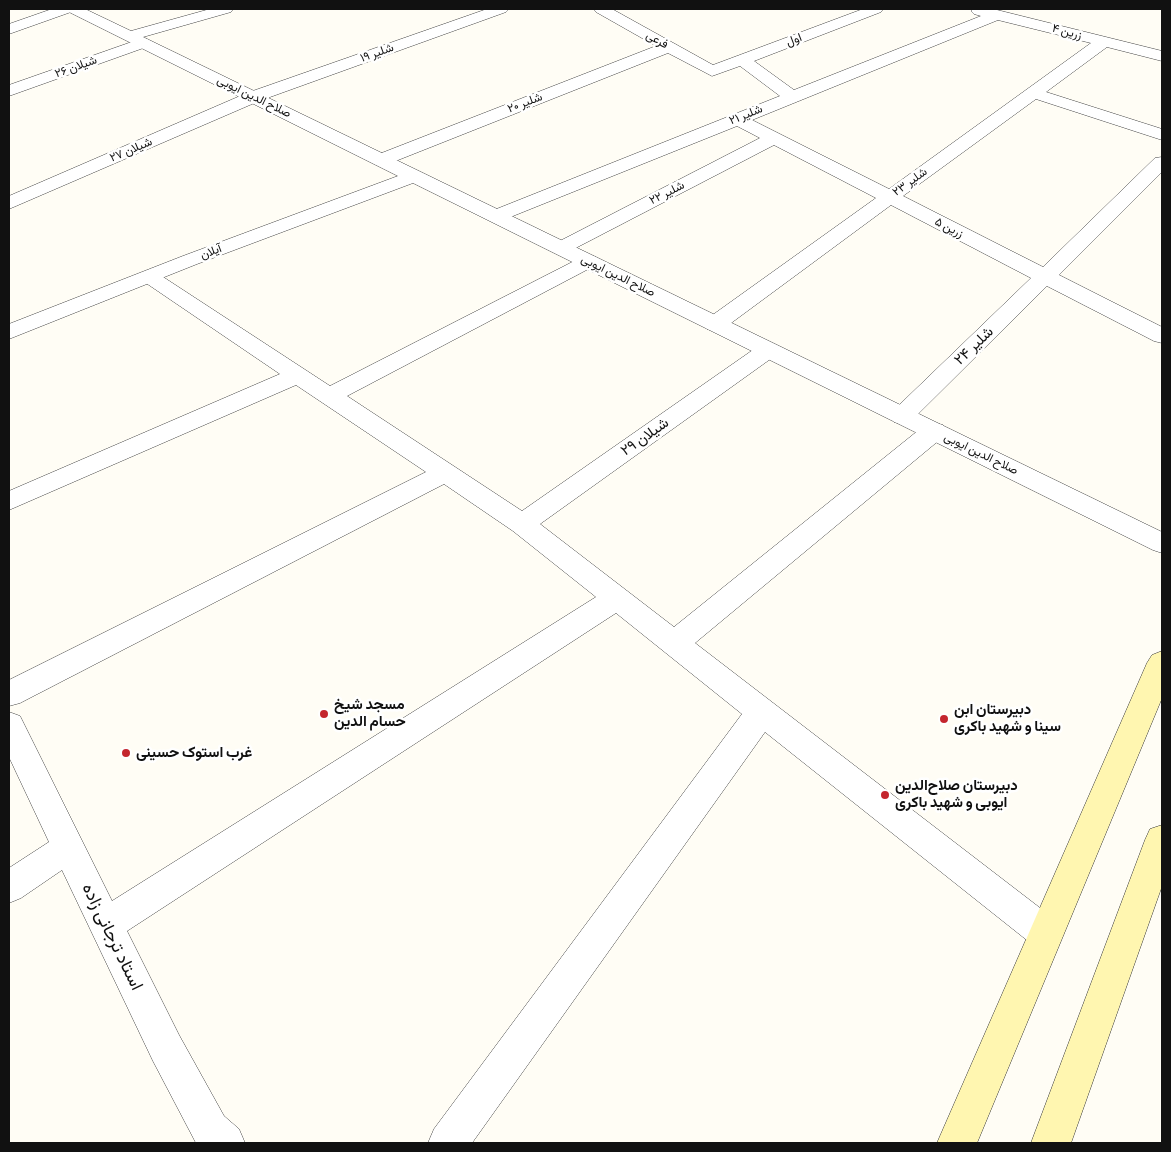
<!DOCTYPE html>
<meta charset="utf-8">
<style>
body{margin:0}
#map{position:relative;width:1171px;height:1152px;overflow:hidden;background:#fffdf5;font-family:Bitter,serif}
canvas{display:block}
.frame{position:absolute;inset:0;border:10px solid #111;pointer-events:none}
</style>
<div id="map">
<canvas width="1171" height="1152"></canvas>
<div class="frame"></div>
</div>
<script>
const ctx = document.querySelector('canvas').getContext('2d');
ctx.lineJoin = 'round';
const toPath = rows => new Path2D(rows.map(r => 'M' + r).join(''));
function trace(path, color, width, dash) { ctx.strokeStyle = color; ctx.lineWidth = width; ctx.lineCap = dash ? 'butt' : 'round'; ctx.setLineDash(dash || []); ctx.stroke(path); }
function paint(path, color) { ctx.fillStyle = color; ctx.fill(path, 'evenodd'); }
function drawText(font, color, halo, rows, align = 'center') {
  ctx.font = font + ' Bitter,Vazirmatn,serif'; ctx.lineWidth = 5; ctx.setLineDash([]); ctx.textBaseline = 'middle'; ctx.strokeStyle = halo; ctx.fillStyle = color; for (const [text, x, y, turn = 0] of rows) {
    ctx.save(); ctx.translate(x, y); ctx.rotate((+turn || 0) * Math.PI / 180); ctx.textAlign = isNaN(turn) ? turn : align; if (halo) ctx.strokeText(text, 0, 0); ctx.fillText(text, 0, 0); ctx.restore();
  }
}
const minor = toPath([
 [52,9,74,9,71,12,9,34,9,24,52,9],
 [487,9,509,9,506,12,259,101,9,209,9,196,247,93,487,9],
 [594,9,612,9,713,65,863,9,883,9,881,12,754,61,794,90,981,16,974,14,971,11,973,9,997,10,1162,51,1162,61,1107,47,1046,92,1162,129,1162,140,1036,99,903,196,1043,267,1155,158,1162,157,1162,172,1059,275,1162,327,1162,343,1154,341,1047,286,910,422,902,424,894,422,890,416,894,410,1031,278,891,205,723,329,715,331,707,329,704,324,707,319,876,198,774,145,568,252,561,254,554,252,551,248,554,244,760,138,737,126,503,220,496,222,489,220,486,216,489,212,780,96,740,66,712,76,668,53,388,164,381,166,374,164,372,160,374,156,656,46,596,12,594,9],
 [998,20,1091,43,889,189,752,120,998,20],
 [143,38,149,40,151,43,149,46,9,96,9,85,143,38],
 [589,255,596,257,599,261,596,265,347,396,522,511,760,345,768,343,776,345,779,350,776,355,540,524,674,627,925,425,934,423,943,425,946,431,943,437,695,643,1057,921,1063,933,1057,945,1045,950,1033,945,765,732,472,1143,428,1143,434,1129,742,714,616,613,127,931,179,1035,224,1116,239,1129,245,1143,196,1143,153,1061,62,870,21,898,9,903,9,868,49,842,9,757,9,712,20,716,112,901,596,597,513,531,444,484,20,703,9,706,9,680,426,472,296,385,9,510,9,491,280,374,143,281,140,277,143,273,150,271,157,273,330,386,582,257,589,255]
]);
const tertiary = toPath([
 [66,9,85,9,131,31,210,9,233,9,231,12,143,37,1162,532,1162,553,1153,550,413,183,197,264,9,339,9,324,183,256,398,176,69,12,66,9]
]);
const secondary = toPath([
 [1162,651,1162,698,977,1143,937,1143,1147,663,1152,655,1162,651],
 [1162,825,1162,886,1071,1143,1031,1143,1145,840,1150,829,1162,825]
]);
trace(minor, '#444', 1);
trace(tertiary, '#444', 1);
trace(secondary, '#333', 1);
paint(minor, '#fff');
paint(tertiary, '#fff');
paint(secondary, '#fff6b0');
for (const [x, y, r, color] of [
 [324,714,5,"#c4262e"],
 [944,719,5,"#c4262e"],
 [126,753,5,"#c4262e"],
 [885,795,5,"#c4262e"]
]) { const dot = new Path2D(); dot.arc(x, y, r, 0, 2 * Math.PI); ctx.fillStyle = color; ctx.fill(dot); trace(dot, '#fff', 2); }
drawText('12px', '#111', '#fff', [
 ["زرین ۴",1067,32,14],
 ["فرعی",657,40,29],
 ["اول",794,40,-21],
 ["شلیر ۱۹",377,53,-20],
 ["شیلان ۲۶",76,67,-20],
 ["صلاح الدین ایوبی",254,97,26],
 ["شلیر ۲۰",525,103,-21],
 ["شلیر ۲۱",746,115,-22],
 ["شیلان ۲۷",131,150,-23],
 ["شلیر ۲۳",910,182,-36],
 ["شلیر ۲۲",667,193,-27],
 ["زرین ۵",949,228,27],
 ["آیلان",211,252,-21],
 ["صلاح الدین ایوبی",618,276,26],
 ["صلاح الدین ایوبی",981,454,26]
]);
drawText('15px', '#111', '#fff', [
 ["شلیر ۲۴",974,346,-44],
 ["شیلان ۲۹",645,437,-35]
]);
drawText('bold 15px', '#111', '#fff', [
 ["مسجد شیخ",334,705],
 ["حسام الدین",334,722],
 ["دبیرستان ابن",954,710],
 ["سینا و شهید باکری",954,727],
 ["غرب استوک حسینی",136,753],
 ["دبیرستان صلاح‌الدین",895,786],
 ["ایوبی و شهید باکری",895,803]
], 'left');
drawText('18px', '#111', '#fff', [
 ["استاد ترجانی زاده",112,937,64]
]);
</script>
